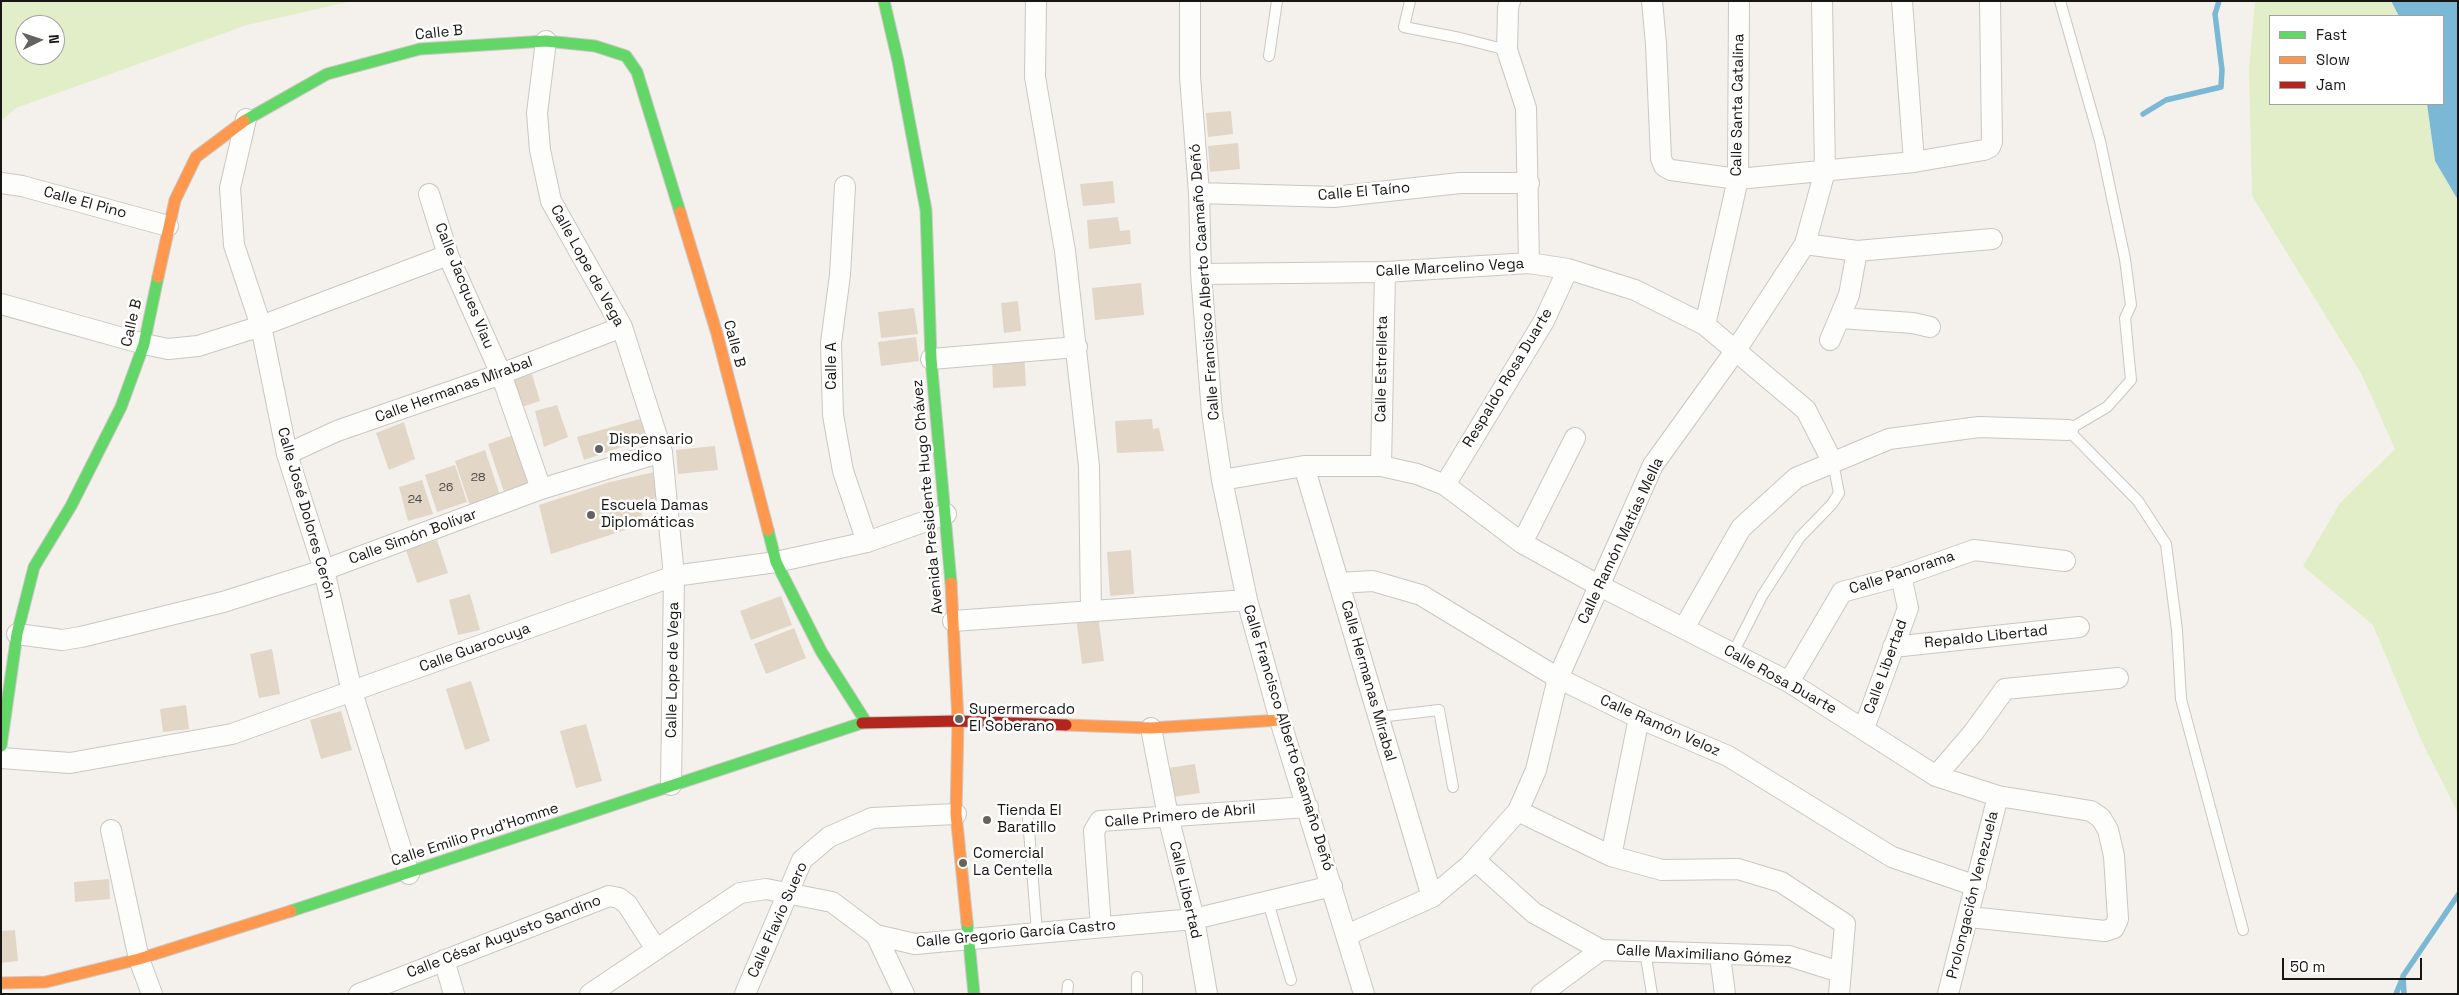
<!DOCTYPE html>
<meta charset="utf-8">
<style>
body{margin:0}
#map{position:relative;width:2459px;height:995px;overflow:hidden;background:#f4f1ec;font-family:"Space Grotesk",sans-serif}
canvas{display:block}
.frame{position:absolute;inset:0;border:2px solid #181613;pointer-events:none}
.legend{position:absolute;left:2269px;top:15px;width:175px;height:90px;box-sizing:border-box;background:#fff;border:1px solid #a3a2a1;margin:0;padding:6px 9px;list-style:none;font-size:15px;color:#181613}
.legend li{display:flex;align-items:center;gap:10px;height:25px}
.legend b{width:25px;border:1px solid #a3a2a1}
.north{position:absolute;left:15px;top:15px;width:50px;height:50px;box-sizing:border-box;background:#fff;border:1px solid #a3a2a1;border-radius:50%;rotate:86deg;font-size:14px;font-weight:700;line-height:20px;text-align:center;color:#181613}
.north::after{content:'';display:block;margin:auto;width:18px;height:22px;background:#65635f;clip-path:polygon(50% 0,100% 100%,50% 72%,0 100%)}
.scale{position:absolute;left:2282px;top:958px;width:140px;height:22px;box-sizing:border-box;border:2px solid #181613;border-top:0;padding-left:6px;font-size:15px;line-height:18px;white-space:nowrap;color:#181613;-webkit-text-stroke:4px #fff;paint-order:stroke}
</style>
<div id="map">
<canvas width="2459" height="995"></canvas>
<div class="frame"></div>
<ul class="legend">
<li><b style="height:6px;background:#63d668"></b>Fast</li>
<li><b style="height:6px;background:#ff974d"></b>Slow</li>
<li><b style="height:6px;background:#b3261e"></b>Jam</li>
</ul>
<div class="north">N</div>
<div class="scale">50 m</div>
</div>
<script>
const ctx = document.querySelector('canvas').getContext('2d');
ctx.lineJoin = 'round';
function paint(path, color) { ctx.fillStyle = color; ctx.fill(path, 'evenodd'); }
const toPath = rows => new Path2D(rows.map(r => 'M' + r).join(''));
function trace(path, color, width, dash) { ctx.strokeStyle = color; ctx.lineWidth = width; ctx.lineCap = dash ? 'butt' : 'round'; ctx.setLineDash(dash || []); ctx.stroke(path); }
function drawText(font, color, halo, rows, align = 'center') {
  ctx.font = font + ' "Space Grotesk",sans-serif'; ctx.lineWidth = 5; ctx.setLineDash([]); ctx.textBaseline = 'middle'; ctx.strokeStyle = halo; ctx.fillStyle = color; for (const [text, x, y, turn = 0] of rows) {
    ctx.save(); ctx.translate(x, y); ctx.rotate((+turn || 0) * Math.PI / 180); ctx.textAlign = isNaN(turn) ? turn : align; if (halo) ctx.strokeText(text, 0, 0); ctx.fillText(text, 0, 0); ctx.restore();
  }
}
paint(toPath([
 [1,1,352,1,247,25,16,108,1,121],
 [25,25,55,25,55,55,25,55],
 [2255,1,2391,1,2399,16,2270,16,2270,104,2427,104,2435,161,2458,200,2458,813,2422,742,2373,625,2303,566,2340,503,2395,449,2362,375,2252,196,2249,69]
]), '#e1eec8');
paint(toPath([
 [2391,1,2458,1,2458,200,2435,161,2427,104,2443,104,2443,16,2399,16]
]), '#7bb8d6');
trace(toPath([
 [2143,114,2166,100,2221,87,2222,70,2215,14,2219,1],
 [2396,994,2403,977],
 [2404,994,2403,976,2458,895]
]), '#7bb8d6', 5.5);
paint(toPath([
 [1231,111,1233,134,1208,137,1206,113],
 [1238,143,1240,169,1210,172,1208,146],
 [1113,181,1115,203,1083,206,1080,184],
 [1118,217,1120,231,1130,230,1131,244,1089,249,1087,220],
 [1141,283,1144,315,1095,320,1092,288],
 [1018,301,1021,331,1004,333,1001,303],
 [914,308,918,334,881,338,878,312],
 [916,337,919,361,881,366,878,342],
 [1024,352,1026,386,993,388,992,354],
 [532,374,540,401,522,407,512,380],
 [557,405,568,437,544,447,535,411],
 [643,418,651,437,584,460,577,437],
 [1152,419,1153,429,1159,428,1164,451,1117,453,1115,421],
 [404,422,415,459,389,470,376,433],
 [516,434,532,483,504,492,488,444],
 [715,446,718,470,678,474,676,450],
 [485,450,500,495,470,506,455,461],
 [455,465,467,502,437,512,425,475],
 [659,471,667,495,639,503,644,524,551,554,539,505,610,482],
 [422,480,433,514,408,521,399,487],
 [437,540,448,573,417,583,406,550],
 [1131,550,1134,594,1110,596,1107,552],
 [470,594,480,630,458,635,449,600],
 [781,596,792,625,751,640,740,611],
 [1098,615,1104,661,1082,664,1076,618],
 [794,628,806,658,766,674,754,644],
 [272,649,280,694,259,698,250,654],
 [471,681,490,741,465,750,446,689],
 [186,705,189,729,163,732,160,709],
 [341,711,352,750,321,759,310,720],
 [586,724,602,781,576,788,560,731],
 [1195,764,1200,793,1173,797,1168,768],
 [109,879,110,899,75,902,74,882],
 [15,930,18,961,1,963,1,931]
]), '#e2d6c7');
const lane = toPath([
 [1410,1,1404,27,1460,38,1507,50],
 [2060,1,2100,141,2125,259,2131,305,2125,318,2131,380,2107,407,2068,430,2138,501,2166,544,2177,630,2181,699,2243,930],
 [1269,56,1277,1],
 [1733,653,1762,596,1800,537,1832,504,1839,493,1833,463],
 [1379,717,1439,710,1453,787],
 [1028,818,1037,932],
 [1268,902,1291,980],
 [1645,951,1652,994],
 [1137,977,1137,994],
 [1067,994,1068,985]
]);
const street = toPath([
 [1036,1,1035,77,1065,251,1089,466,1091,611],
 [1190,1,1190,76,1199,193,1201,274,1212,413,1222,480,1247,600,1280,720,1364,994],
 [1510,1,1508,8,1507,50,1526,108,1529,263],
 [1652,1,1656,44,1661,158,1664,166,1671,170,1738,179,1914,162,1984,150,1990,147,1992,142,1990,1],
 [1902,1,1914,162],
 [546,41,537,113,540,150,551,201,622,327,662,452,674,576,671,785],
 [246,119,230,188,234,245,261,326,287,454,324,570,352,692,409,874],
 [1,183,22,186,168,226],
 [845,186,840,275,831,343,833,415,843,471,867,542],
 [1199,193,1334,197,1460,183,1529,183],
 [429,194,448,255,501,374,541,489],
 [1805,244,1857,251,1992,239],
 [1201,274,1385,272,1529,263,1568,269,1635,290,1705,325,1806,410,1833,463],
 [1,304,144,344,168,349,198,346,261,326,448,255],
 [1840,318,1913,323,1930,327],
 [1705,325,1738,179,1739,1],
 [1830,340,1849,295,1857,251],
 [931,359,1077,347],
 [287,454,337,431,501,374,622,327],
 [1304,466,1432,897],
 [1381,466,1385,272],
 [1222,480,1304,466,1381,466,1417,474,1445,485,1522,543,1598,585,1789,682,1936,776,1998,796,2091,811,2101,818,2108,830,2114,856,2118,919,2114,928,2105,931,1969,917],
 [1445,485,1544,321,1568,269],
 [1522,543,1575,438],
 [1339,583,1373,581,1421,595,1558,678,1639,718,1728,756,1892,857,1976,886],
 [953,621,1247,600],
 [1684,628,1741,528,1796,478,1889,439,1979,427,2068,430],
 [17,634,62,640,81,637,223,602,324,570,541,489,662,452],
 [1893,647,2079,627],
 [1789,682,1842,592,1901,576,1974,550,2065,561],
 [1151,728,1168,816,1194,919,1207,994],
 [1864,728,1908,608,1901,576],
 [1,758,70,763,232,734,674,576,776,562,867,542,946,514],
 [1936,776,1973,733,2005,689,2118,678],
 [1518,811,1611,856,1662,870,1738,869,1781,882,1845,924,1839,994],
 [111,830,139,959,152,994],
 [1611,856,1639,718],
 [1475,860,1534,913,1601,950,1789,956,1840,972],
 [1101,927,1094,831,1100,821,1308,807],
 [876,935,904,994],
 [1347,935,1432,897,1469,866,1518,811,1536,770,1558,678,1653,465,1736,350,1805,244,1825,171,1822,1],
 [1720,956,1725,994],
 [444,960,454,994],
 [359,994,609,896,619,898,627,904,656,949],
 [590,994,740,893,766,889,832,902,876,935,915,944,1194,919,1332,886],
 [745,994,802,860,829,837,872,818,956,814],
 [1541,994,1601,950],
 [1948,994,1998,796]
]);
const fast = toPath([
 [884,1,898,61,926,210,931,359,951,583],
 [244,121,327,74,420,49,546,41,595,46,626,56,637,72,680,212],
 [768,530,776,562,821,651,866,722],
 [1,746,17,634,34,567,71,506,121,407,144,344,158,277],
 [291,911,862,723],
 [967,922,974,994]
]);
const slow = toPath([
 [680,212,717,334,768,530],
 [158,277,175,200,196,157,244,121],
 [951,583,958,721,956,814,967,922],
 [1066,725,1151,728,1280,720],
 [1,983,46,982,139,959,291,911]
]);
const jam = toPath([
 [862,723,958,721,1066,725]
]);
trace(lane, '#cac7c3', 12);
trace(street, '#cac7c3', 22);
trace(fast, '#cac7c3', 13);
trace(slow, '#cac7c3', 13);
trace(jam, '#cac7c3', 13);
trace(lane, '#fdfdfc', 10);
trace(street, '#fdfdfc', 20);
trace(fast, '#63d668', 11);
trace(slow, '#ff974d', 11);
trace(jam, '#b3261e', 11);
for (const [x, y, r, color] of [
 [599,449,5,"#65635f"],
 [591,515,5,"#65635f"],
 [959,719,5,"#65635f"],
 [987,820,5,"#65635f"],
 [963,863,5,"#65635f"]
]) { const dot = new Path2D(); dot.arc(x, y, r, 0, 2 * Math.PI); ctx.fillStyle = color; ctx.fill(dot); trace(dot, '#fff', 2); }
drawText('12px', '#4a4640', null, [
 ["28",478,478],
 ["26",446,488],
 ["24",415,500]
]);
drawText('15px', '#181613', '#fff', [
 ["Calle B",439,33,-6],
 ["Calle Santa Catalina",1738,105,-89],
 ["Calle El Taíno",1364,192,-5],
 ["Calle El Pino",85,203,15],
 ["Calle Lope de Vega",587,266,61],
 ["Calle Marcelino Vega",1450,268,-3],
 ["Calle Francisco Alberto Caamaño Deñó",1205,282,-94],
 ["Calle Jacques Viau",464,286,68],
 ["Calle B",132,323,-77],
 ["Calle B",734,344,75],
 ["Calle A",832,366,-90],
 ["Calle Estrelleta",1382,369,-89],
 ["Respaldo Rosa Duarte",1508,378,-59],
 ["Calle Hermanas Mirabal",454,390,-20],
 ["Avenida Presidente Hugo Chávez",928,497,-95],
 ["Calle José Dolores Cerón",306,513,74],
 ["Calle Simón Bolívar",413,537,-20],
 ["Calle Ramón Matías Mella",1621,541,-65],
 ["Calle Panorama",1902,573,-18],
 ["Repaldo Libertad",1986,637,-6],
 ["Calle Guarocuya",475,648,-20],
 ["Calle Libertad",1886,667,-70],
 ["Calle Lope de Vega",673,670,-89],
 ["Calle Rosa Duarte",1780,680,29],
 ["Calle Hermanas Mirabal",1368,681,74],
 ["Calle Ramón Veloz",1660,726,24],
 ["Calle Francisco Alberto Caamaño Deñó",1288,738,73],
 ["Calle Primero de Abril",1180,816,-5],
 ["Calle Emilio Prud'Homme",475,835,-18],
 ["Calle Libertad",1185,890,77],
 ["Prolongación Venezuela",1973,895,-76],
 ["Calle Flavio Suero",778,920,-66],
 ["Calle Gregorio García Castro",1016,934,-5],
 ["Calle César Augusto Sandino",504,937,-21],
 ["Calle Maximiliano Gómez",1704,955,3]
]);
drawText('15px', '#181613', '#fff', [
 ["Dispensario",609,440],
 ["medico",609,457],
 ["Escuela Damas",601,506],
 ["Diplomáticas",601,523],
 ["Supermercado",969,710],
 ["El Soberano",969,727],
 ["Tienda El",997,811],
 ["Baratillo",997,828],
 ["Comercial",973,854],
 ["La Centella",973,871]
], 'left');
</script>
